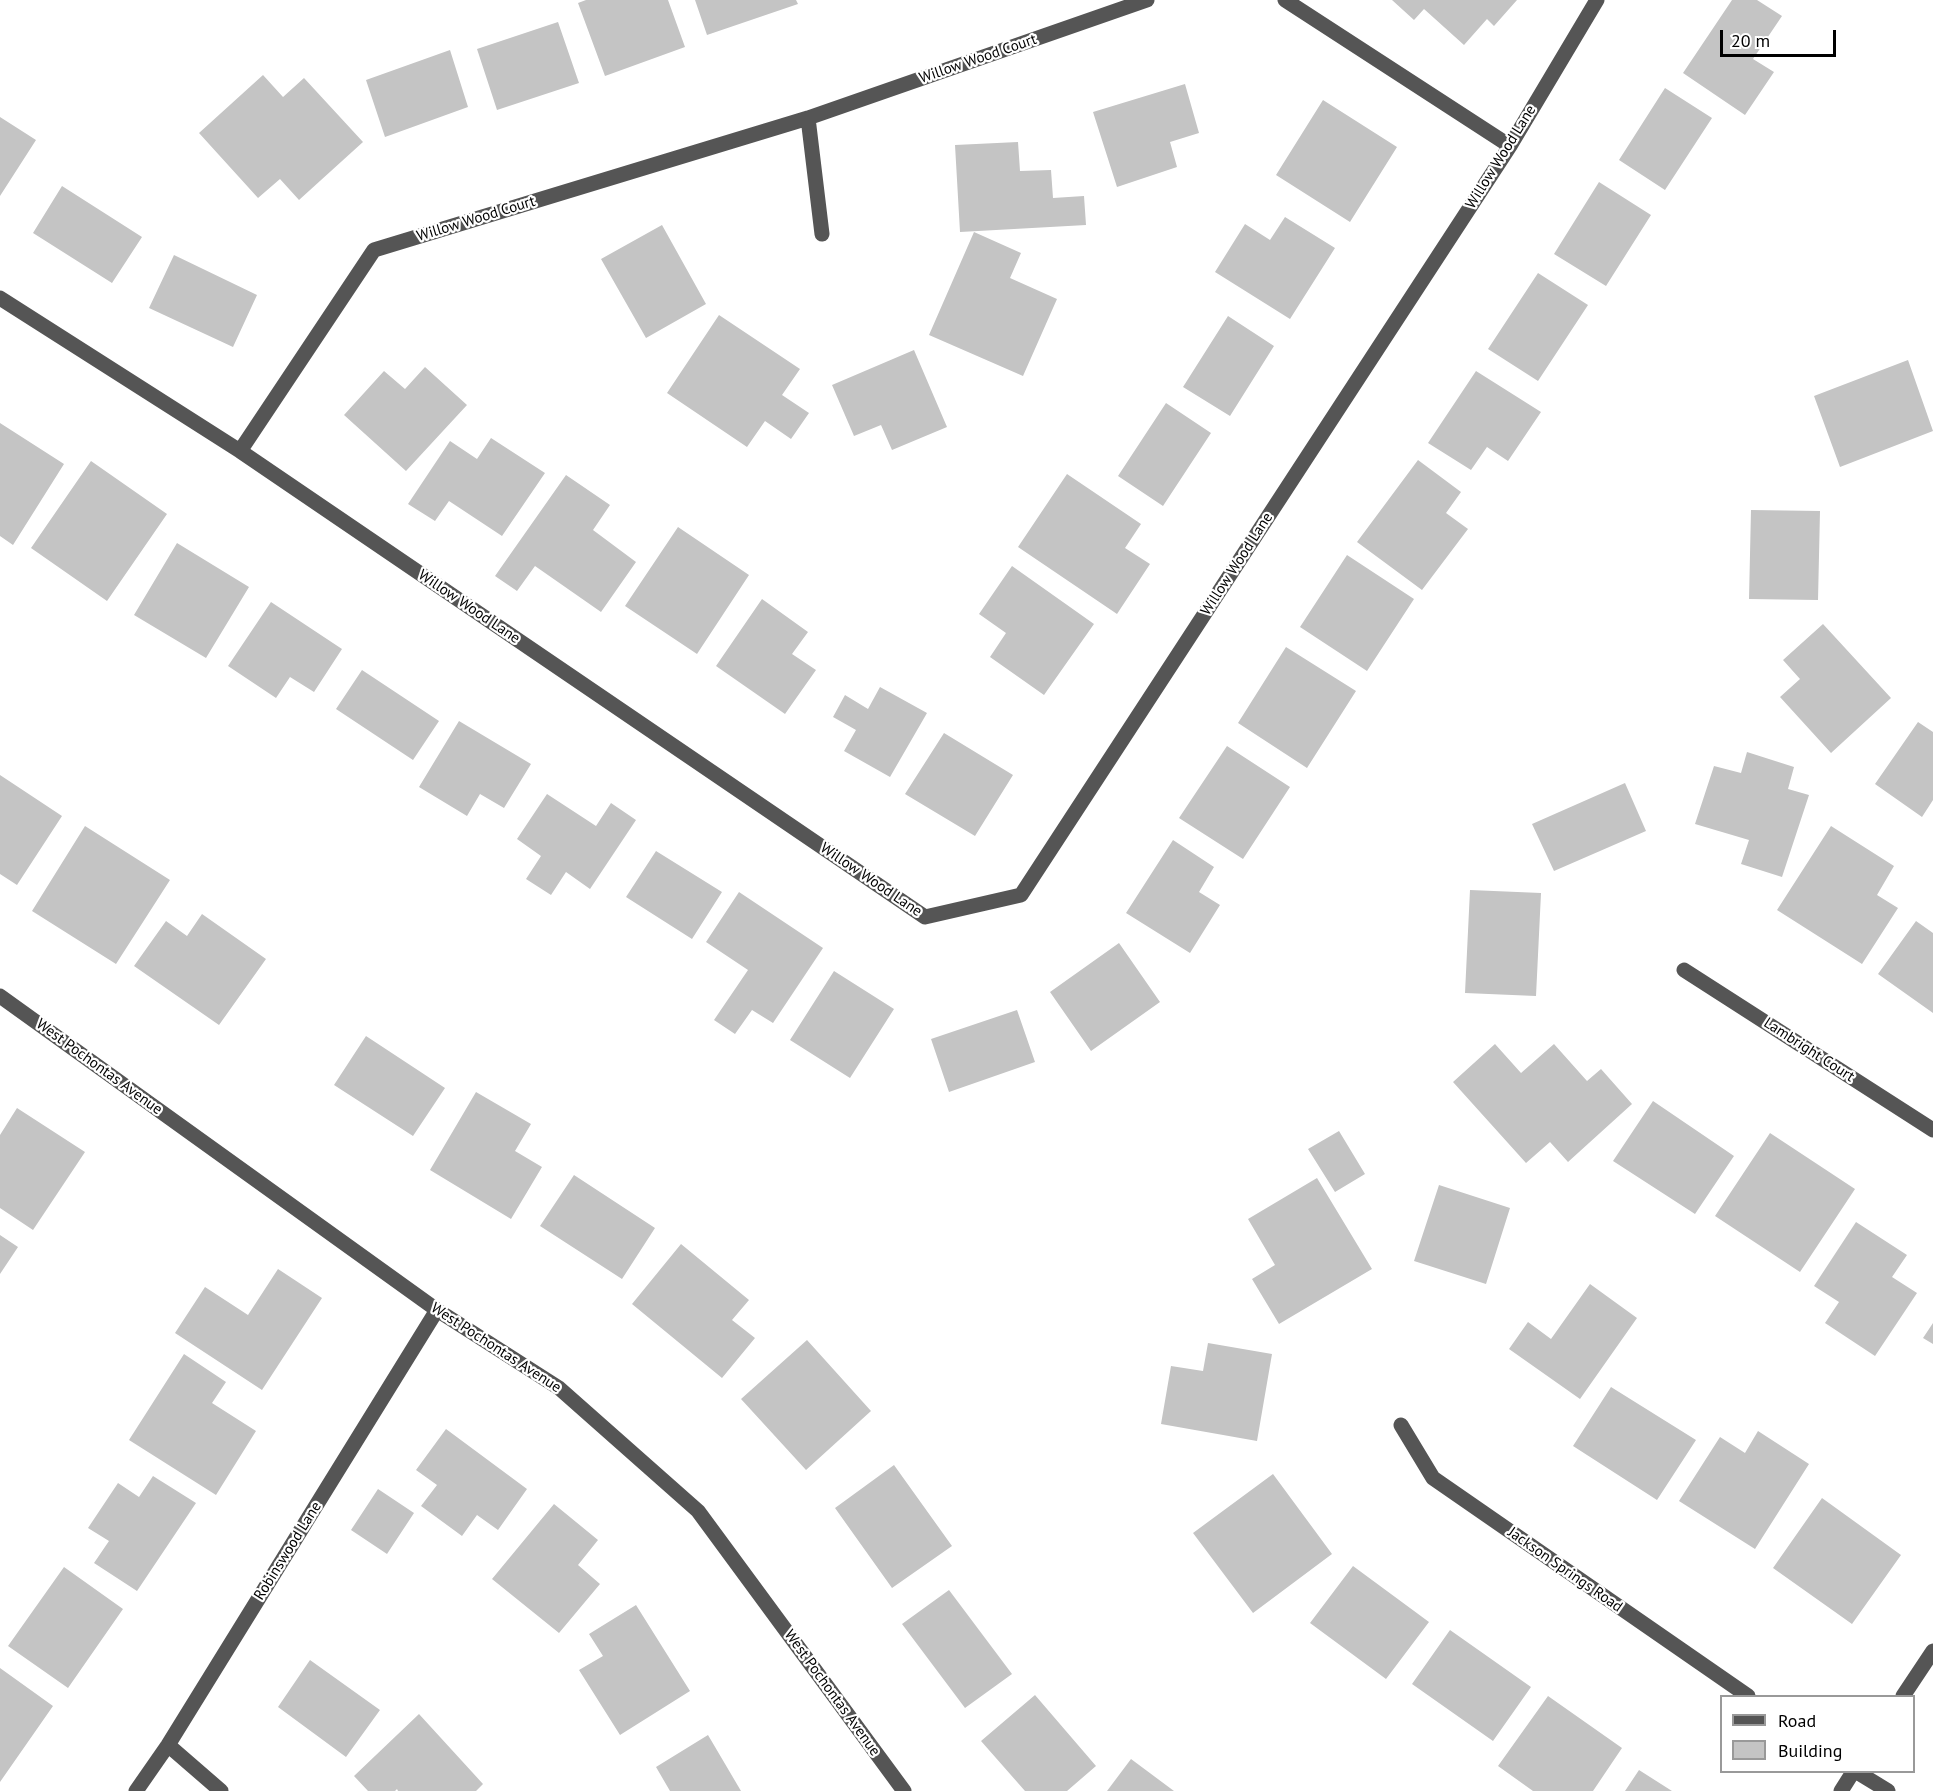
<!DOCTYPE html>
<style>
body{margin:0}
#map{position:relative;width:1933px;height:1791px;overflow:hidden;background:#fff;font-family:"PT Sans",sans-serif}
canvas{display:block}
.legend{position:absolute;left:1720px;top:1695px;width:195px;height:78px;box-sizing:border-box;background:#fff;border:2px solid #999;margin:0;padding:8px 10px;list-style:none;font-size:18px;color:#000}
.legend li{display:flex;align-items:center;gap:12px;height:30px}
.legend b{width:30px;border:2px solid #999}
.scale{position:absolute;left:1720px;top:30px;width:116px;height:27px;box-sizing:border-box;border:3px solid #000;border-top:0;padding-left:8px;font-size:18px;line-height:21px;white-space:nowrap;color:#000;-webkit-text-stroke:4px #fff;paint-order:stroke}
</style>
<div id="map">
<canvas width="1933" height="1791"></canvas>
<ul class="legend">
<li><b style="height:8px;background:#555"></b>Road</li>
<li><b style="height:16px;background:#c4c4c4"></b>Building</li>
</ul>
<div class="scale">20 m</div>
</div>
<script>
const ctx = document.querySelector('canvas').getContext('2d');
ctx.lineJoin = 'round';
function paint(path, color) { ctx.fillStyle = color; ctx.fill(path, 'evenodd'); }
const toPath = rows => new Path2D(rows.map(r => 'M' + r).join(''));
function trace(path, color, width, dash) { ctx.strokeStyle = color; ctx.lineWidth = width; ctx.lineCap = dash ? 'butt' : 'round'; ctx.setLineDash(dash || []); ctx.stroke(path); }
function drawText(font, color, halo, rows, align = 'center') {
  ctx.font = font + ' "PT Sans",sans-serif'; ctx.lineWidth = 4.5; ctx.setLineDash([]); ctx.textBaseline = 'middle'; ctx.strokeStyle = halo; ctx.fillStyle = color; for (const [text, x, y, turn = 0] of rows) {
    ctx.save(); ctx.translate(x, y); ctx.rotate((+turn || 0) * Math.PI / 180); ctx.textAlign = isNaN(turn) ? turn : align; if (halo) ctx.strokeText(text, 0, 0); ctx.fillText(text, 0, 0); ctx.restore();
  }
}
paint(toPath([
 [586,0,668,0,685,47,605,76,578,3],
 [695,0,796,0,798,4,707,35],
 [1392,0,1517,0,1494,26,1487,19,1464,45,1424,9,1414,20],
 [1732,0,1757,0,1782,16,1753,59,1774,72,1745,115,1683,73],
 [558,22,579,83,497,110,477,49],
 [450,50,468,107,385,137,366,80],
 [263,75,283,97,304,78,363,142,299,200,280,179,258,198,199,133],
 [1185,84,1199,133,1170,142,1177,167,1117,187,1093,112],
 [1665,88,1712,118,1665,190,1619,160],
 [1323,100,1397,147,1350,222,1276,175],
 [0,117,36,140,0,196],
 [1018,142,1020,171,1051,170,1053,198,1084,196,1086,225,960,232,955,145],
 [1599,182,1651,215,1606,286,1554,254],
 [62,186,142,237,112,283,33,233],
 [1285,217,1335,248,1290,319,1215,272,1245,224,1270,240],
 [662,225,706,304,646,338,601,259],
 [974,232,1021,253,1010,278,1057,299,1023,376,929,335],
 [174,255,257,295,233,347,149,308],
 [1538,273,1588,305,1538,381,1488,349],
 [719,315,800,369,782,395,809,413,791,439,765,421,747,447,667,393],
 [1228,316,1274,346,1230,416,1183,387],
 [914,350,947,427,892,450,881,425,854,436,832,385],
 [1908,360,1933,431,1840,467,1814,396],
 [425,367,467,405,406,471,344,415,384,371,405,389],
 [1476,371,1541,412,1508,461,1487,447,1471,470,1428,443],
 [1166,403,1211,433,1163,506,1118,476],
 [0,423,64,464,13,545,0,536],
 [491,438,545,473,502,536,449,501,435,521,408,504,450,441,477,459],
 [1418,460,1461,492,1446,513,1468,529,1422,590,1357,542],
 [91,461,167,514,107,601,31,548],
 [1067,474,1141,524,1125,548,1150,564,1117,614,1018,547],
 [566,475,610,505,593,530,636,562,601,612,535,566,517,591,495,576],
 [1751,510,1820,511,1818,600,1749,599],
 [678,527,749,575,697,654,625,606],
 [177,543,249,587,206,658,134,615],
 [1347,555,1414,599,1367,671,1300,627],
 [1012,566,1094,624,1044,695,990,657,1006,633,979,614],
 [762,599,808,632,792,654,816,670,785,714,716,666],
 [271,602,342,649,314,692,290,677,276,698,228,666],
 [1823,624,1891,698,1831,753,1780,697,1800,679,1783,660],
 [1286,647,1356,691,1307,768,1238,723],
 [362,670,439,721,413,760,336,709],
 [880,687,927,713,890,777,844,751,856,730,833,717,845,695,868,709],
 [459,721,531,764,504,808,480,794,467,816,419,787],
 [1918,722,1933,732,1933,800,1922,817,1875,784],
 [944,733,1013,775,975,836,905,794],
 [1227,746,1290,787,1243,859,1179,818],
 [1747,752,1794,767,1788,789,1809,795,1782,877,1741,864,1749,840,1695,824,1714,766,1741,773],
 [0,775,62,816,17,885,0,874],
 [1625,783,1646,831,1554,871,1532,824],
 [547,794,596,826,611,803,636,820,590,889,566,872,551,895,526,879,541,856,517,839],
 [85,826,170,880,116,964,32,911],
 [1831,826,1894,866,1877,895,1898,908,1862,964,1777,910],
 [1173,840,1214,867,1199,892,1220,905,1190,953,1126,913],
 [656,851,722,892,692,939,626,897],
 [1470,890,1541,893,1536,996,1465,993],
 [739,892,823,948,773,1023,752,1010,735,1034,714,1020,748,970,706,942],
 [202,914,266,959,219,1025,134,966,166,921,187,936],
 [1916,921,1933,933,1933,1013,1878,974],
 [1119,943,1160,1002,1091,1051,1050,992],
 [834,971,894,1009,850,1078,790,1040],
 [1017,1010,1035,1062,949,1092,931,1039],
 [366,1036,445,1088,413,1136,334,1085],
 [1495,1044,1521,1073,1554,1044,1587,1081,1601,1069,1632,1104,1568,1162,1550,1142,1526,1163,1453,1082],
 [476,1092,531,1124,515,1151,542,1167,511,1219,430,1170],
 [1653,1101,1734,1156,1695,1214,1613,1161],
 [17,1108,85,1152,33,1230,0,1208,0,1135],
 [1339,1131,1365,1174,1335,1192,1308,1149],
 [1770,1133,1855,1189,1800,1272,1715,1216],
 [574,1175,655,1228,622,1279,540,1226],
 [1317,1178,1372,1269,1279,1324,1252,1279,1275,1265,1248,1219],
 [1439,1185,1510,1208,1486,1284,1414,1261],
 [1856,1222,1907,1255,1892,1277,1917,1293,1875,1356,1825,1323,1839,1302,1814,1286],
 [0,1235,18,1247,0,1274],
 [681,1244,749,1300,732,1320,755,1338,722,1378,632,1304],
 [278,1269,322,1298,262,1390,175,1333,205,1287,248,1315],
 [1590,1284,1637,1318,1580,1399,1509,1349,1528,1322,1551,1339],
 [1933,1323,1933,1344,1923,1338],
 [807,1340,871,1411,806,1470,741,1399],
 [1208,1343,1272,1354,1257,1441,1161,1424,1171,1366,1203,1371],
 [184,1354,226,1382,212,1403,256,1431,216,1495,129,1440],
 [1611,1387,1696,1440,1657,1500,1573,1446],
 [446,1429,527,1489,498,1530,477,1515,462,1536,421,1506,437,1485,416,1470],
 [1758,1431,1809,1464,1755,1549,1679,1501,1720,1437,1745,1453],
 [894,1465,952,1546,892,1588,835,1508],
 [1273,1474,1332,1554,1253,1613,1193,1533],
 [153,1476,196,1503,137,1591,94,1563,109,1541,88,1528,118,1483,139,1497],
 [378,1489,414,1513,387,1554,351,1530],
 [1822,1498,1901,1555,1852,1624,1773,1568],
 [554,1504,598,1540,578,1565,600,1584,559,1633,492,1579],
 [1353,1566,1429,1622,1386,1679,1310,1623],
 [64,1567,123,1609,68,1688,8,1646],
 [949,1590,1012,1674,965,1708,902,1624],
 [636,1605,690,1691,620,1735,579,1670,603,1656,589,1634],
 [1450,1630,1531,1687,1493,1741,1412,1684],
 [310,1660,380,1710,346,1757,278,1707],
 [0,1668,53,1706,0,1782],
 [1035,1695,1096,1766,1067,1791,1025,1791,981,1741],
 [1548,1696,1622,1748,1593,1791,1533,1791,1498,1766],
 [419,1714,483,1784,476,1791,398,1791,397,1789,395,1791,368,1791,354,1776],
 [708,1735,741,1791,670,1791,656,1767],
 [1131,1759,1174,1791,1107,1791],
 [1639,1770,1672,1791,1625,1791]
]), '#c4c4c4');
trace(toPath([
 [1285,0,1510,146],
 [808,118,822,234],
 [0,298,240,451,925,917,1021,895,1510,146,1597,0],
 [240,451,374,250,808,118,1147,0],
 [1684,970,1933,1130],
 [0,996,437,1310,559,1388,698,1511,904,1791],
 [1401,1425,1433,1478,1748,1696],
 [1903,1696,1933,1651],
 [168,1745,221,1791],
 [1857,1772,1888,1791],
 [136,1791,168,1745,437,1310],
 [1841,1791,1853,1772]
]), '#555', 15);
drawText('15px', '#000', '#fff', [
 ["Willow Wood Court",978,59,-19],
 ["Willow Wood Lane",1501,157,-58],
 ["Willow Wood Court",476,219,-17],
 ["Willow Wood Lane",1237,564,-57],
 ["Willow Wood Lane",469,607,34],
 ["Willow Wood Lane",871,880,34],
 ["Lambright Court",1809,1050,33],
 ["West Pochontas Avenue",99,1067,36],
 ["West Pochontas Avenue",496,1348,33],
 ["Robinswood Lane",288,1551,-58],
 ["Jackson Springs Road",1565,1570,35],
 ["West Pochontas Avenue",832,1693,54]
]);
</script>
